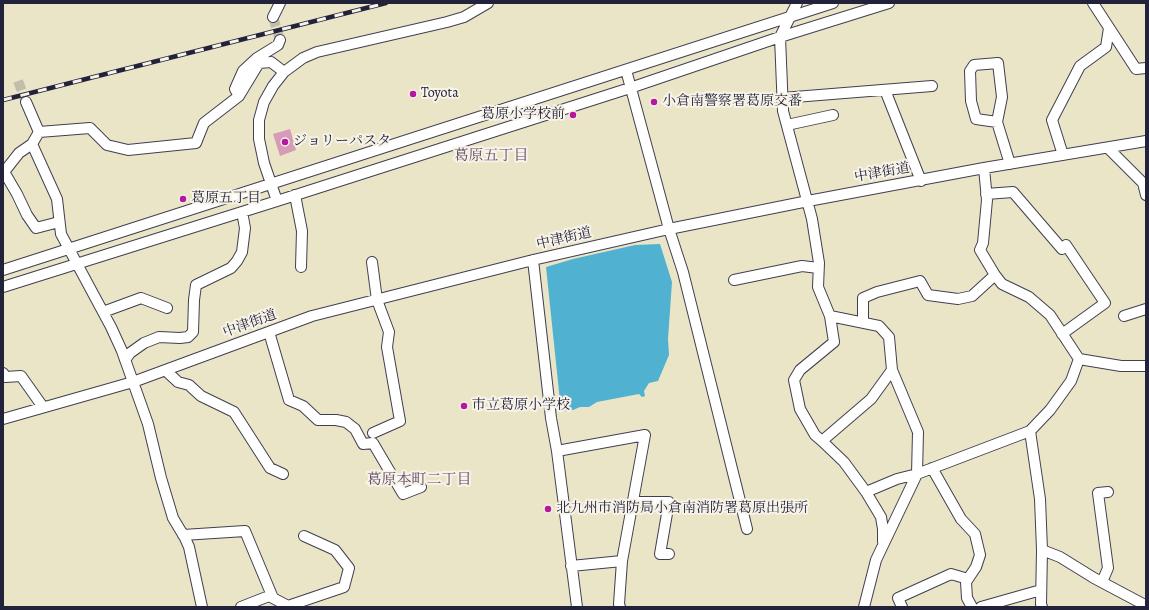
<!DOCTYPE html>
<meta charset="utf-8">
<style>
body{margin:0}
#map{position:relative;width:1149px;height:610px;overflow:hidden;background:#ebe5c8;font-family:Alegreya,serif}
canvas{display:block}
.frame{position:absolute;inset:0;border:4px solid #22223b;pointer-events:none}
</style>
<div id="map">
<canvas width="1149" height="610"></canvas>
<div class="frame"></div>
</div>
<script>
const ctx = document.querySelector('canvas').getContext('2d');
ctx.lineJoin = 'round';
function paint(path, color) { ctx.fillStyle = color; ctx.fill(path, 'evenodd'); }
const toPath = rows => new Path2D(rows.map(r => 'M' + r).join(''));
function trace(path, color, width, dash) { ctx.strokeStyle = color; ctx.lineWidth = width; ctx.lineCap = dash ? 'butt' : 'round'; ctx.setLineDash(dash || []); ctx.stroke(path); }
function drawText(font, color, halo, rows, align = 'center') {
  ctx.font = font + ' Alegreya,"Noto Serif JP",serif'; ctx.lineWidth = 4; ctx.setLineDash([]); ctx.textBaseline = 'middle'; ctx.strokeStyle = halo; ctx.fillStyle = color; for (const [text, x, y, turn = 0] of rows) {
    ctx.save(); ctx.translate(x, y); ctx.rotate((+turn || 0) * Math.PI / 180); ctx.textAlign = isNaN(turn) ? turn : align; if (halo) ctx.strokeText(text, 0, 0); ctx.fillText(text, 0, 0); ctx.restore();
  }
}
paint(toPath([
 [660,244,672,282,668,339,669,355,658,381,649,383,644,391,645,396,642,397,639,394,597,402,589,407,580,407,573,410,561,411,546,267,573,259,635,245]
]), '#51b1d0');
paint(toPath([
 [290,129,296,150,280,156,273,134]
]), '#d79bb7');
trace(toPath([
 [273,17,280,40],
 [18,81,26,102]
]), '#c3beac', 10, [10, 5]);
const minor = toPath([
 [797,3,780,37,783,111,812,219,819,263,818,287,830,316,879,326,889,337,892,370,918,432,917,474,876,560,864,607],
 [1093,3,1136,69,1146,68],
 [273,17,280,3],
 [626,70,669,229,683,272,747,529],
 [885,90,921,181],
 [239,96,235,89,243,71,257,58,278,45,280,40],
 [782,98,932,86],
 [26,102,39,132,32,144,57,199,61,234,111,327,122,351,148,424,161,478,173,518,185,538,189,547,202,607],
 [997,122,1002,97,998,63,974,65,970,71,971,101,976,119,997,122,1010,164],
 [787,125,833,115],
 [39,132,90,128,107,145,128,150,196,143,204,123,239,96,259,63,271,62,284,72],
 [1108,148,1143,183,1146,195],
 [1063,155,1052,120,1080,66,1106,47,1109,28],
 [984,168,987,200,983,243,980,250,995,275,1002,284,1029,297,1050,315,1079,359,1121,366,1146,366],
 [3,170,17,194,27,215,36,228,59,222],
 [4,172,19,153,32,144],
 [986,194,1013,192,1062,249,1066,245,1105,303,1062,334],
 [295,195,302,231,301,267],
 [277,201,264,163,259,139,259,120,264,102,273,86,284,72,303,58,317,52,447,22,464,17,488,3],
 [533,260,551,418,557,451,577,607],
 [372,262,377,300,389,332,387,347,400,421,373,433],
 [3,270,833,3],
 [734,280,802,266,818,268],
 [3,287,277,201,630,88,780,37,889,3],
 [103,312,141,298,167,308],
 [1124,316,1146,309],
 [863,323,863,298,877,292,920,281,928,295,958,299,972,296,995,275],
 [269,332,289,400,303,406,318,420,336,420,346,422,355,429,363,444,373,443,403,494,421,487],
 [125,360,130,353,144,343,159,337,180,338,188,337,193,332,194,300,196,285,231,268,237,261,242,252,245,228,242,212],
 [165,370,178,382,189,385,201,396,234,412,270,468,283,474],
 [892,370,871,399,822,441,844,462,866,492,897,479,917,474,1030,431,1050,410,1071,381,1079,359],
 [3,373,5,377,21,376,43,407],
 [3,419,133,382,312,316,533,260,669,229,808,201,984,168,1146,141],
 [1030,431,1040,499,1042,550,1041,604,1042,607],
 [822,441,815,435,800,409,794,380,800,370,834,342,830,316],
 [557,451,645,435,622,561,619,604,620,607],
 [932,468,961,519,975,534,980,555,976,567,966,582,967,598,972,607],
 [866,492,881,517,883,529,883,542],
 [633,502,669,502,660,554,669,554],
 [183,535,245,531,273,598],
 [1042,550,1060,557,1094,578,1143,604,1145,607],
 [571,566,622,561],
 [1102,582,1108,568,1098,493,1108,492],
 [241,607,269,596,288,606,344,587,349,568,335,550,304,536],
 [902,607,898,598,951,574,968,579],
 [981,607,1041,590]
]);
trace(minor, '#403f50', 12);
trace(minor, '#fff', 10);
const rail = toPath([
 [3,100,386,3]
]);
trace(rail, '#22223b', 4.5);
trace(rail, '#f7f3e8', 3, [9]);
for (const [x, y, r, color] of [
 [413,94,4,"#b5179e"],
 [654,102,4,"#b5179e"],
 [573,115,4,"#b5179e"],
 [285,142,4,"#b5179e"],
 [183,199,4,"#b5179e"],
 [464,406,4,"#b5179e"],
 [548,509,4,"#b5179e"]
]) { const dot = new Path2D(); dot.arc(x, y, r, 0, 2 * Math.PI); ctx.fillStyle = color; ctx.fill(dot); trace(dot, '#f7f3e8', 1.5); }
drawText('14px', '#22223b', '#f7f3e8', [
 ["Toyota",421,94],
 ["小倉南警察署葛原交番",662,102],
 ["葛原小学校前",565,115,"right"],
 ["ジョリーパスタ",293,142],
 ["葛原五丁目",191,199],
 ["市立葛原小学校",472,406],
 ["北九州市消防局小倉南消防署葛原出張所",556,509]
], 'left');
drawText('14px', '#22223b', '#f7f3e8', [
 ["中津街道",882,173,-10],
 ["中津街道",564,239,-13],
 ["中津街道",250,324,-20]
]);
drawText('15px', '#614c66', '#f7f3e8', [
 ["葛原五丁目",491,156],
 ["葛原本町二丁目",419,480]
]);
</script>
